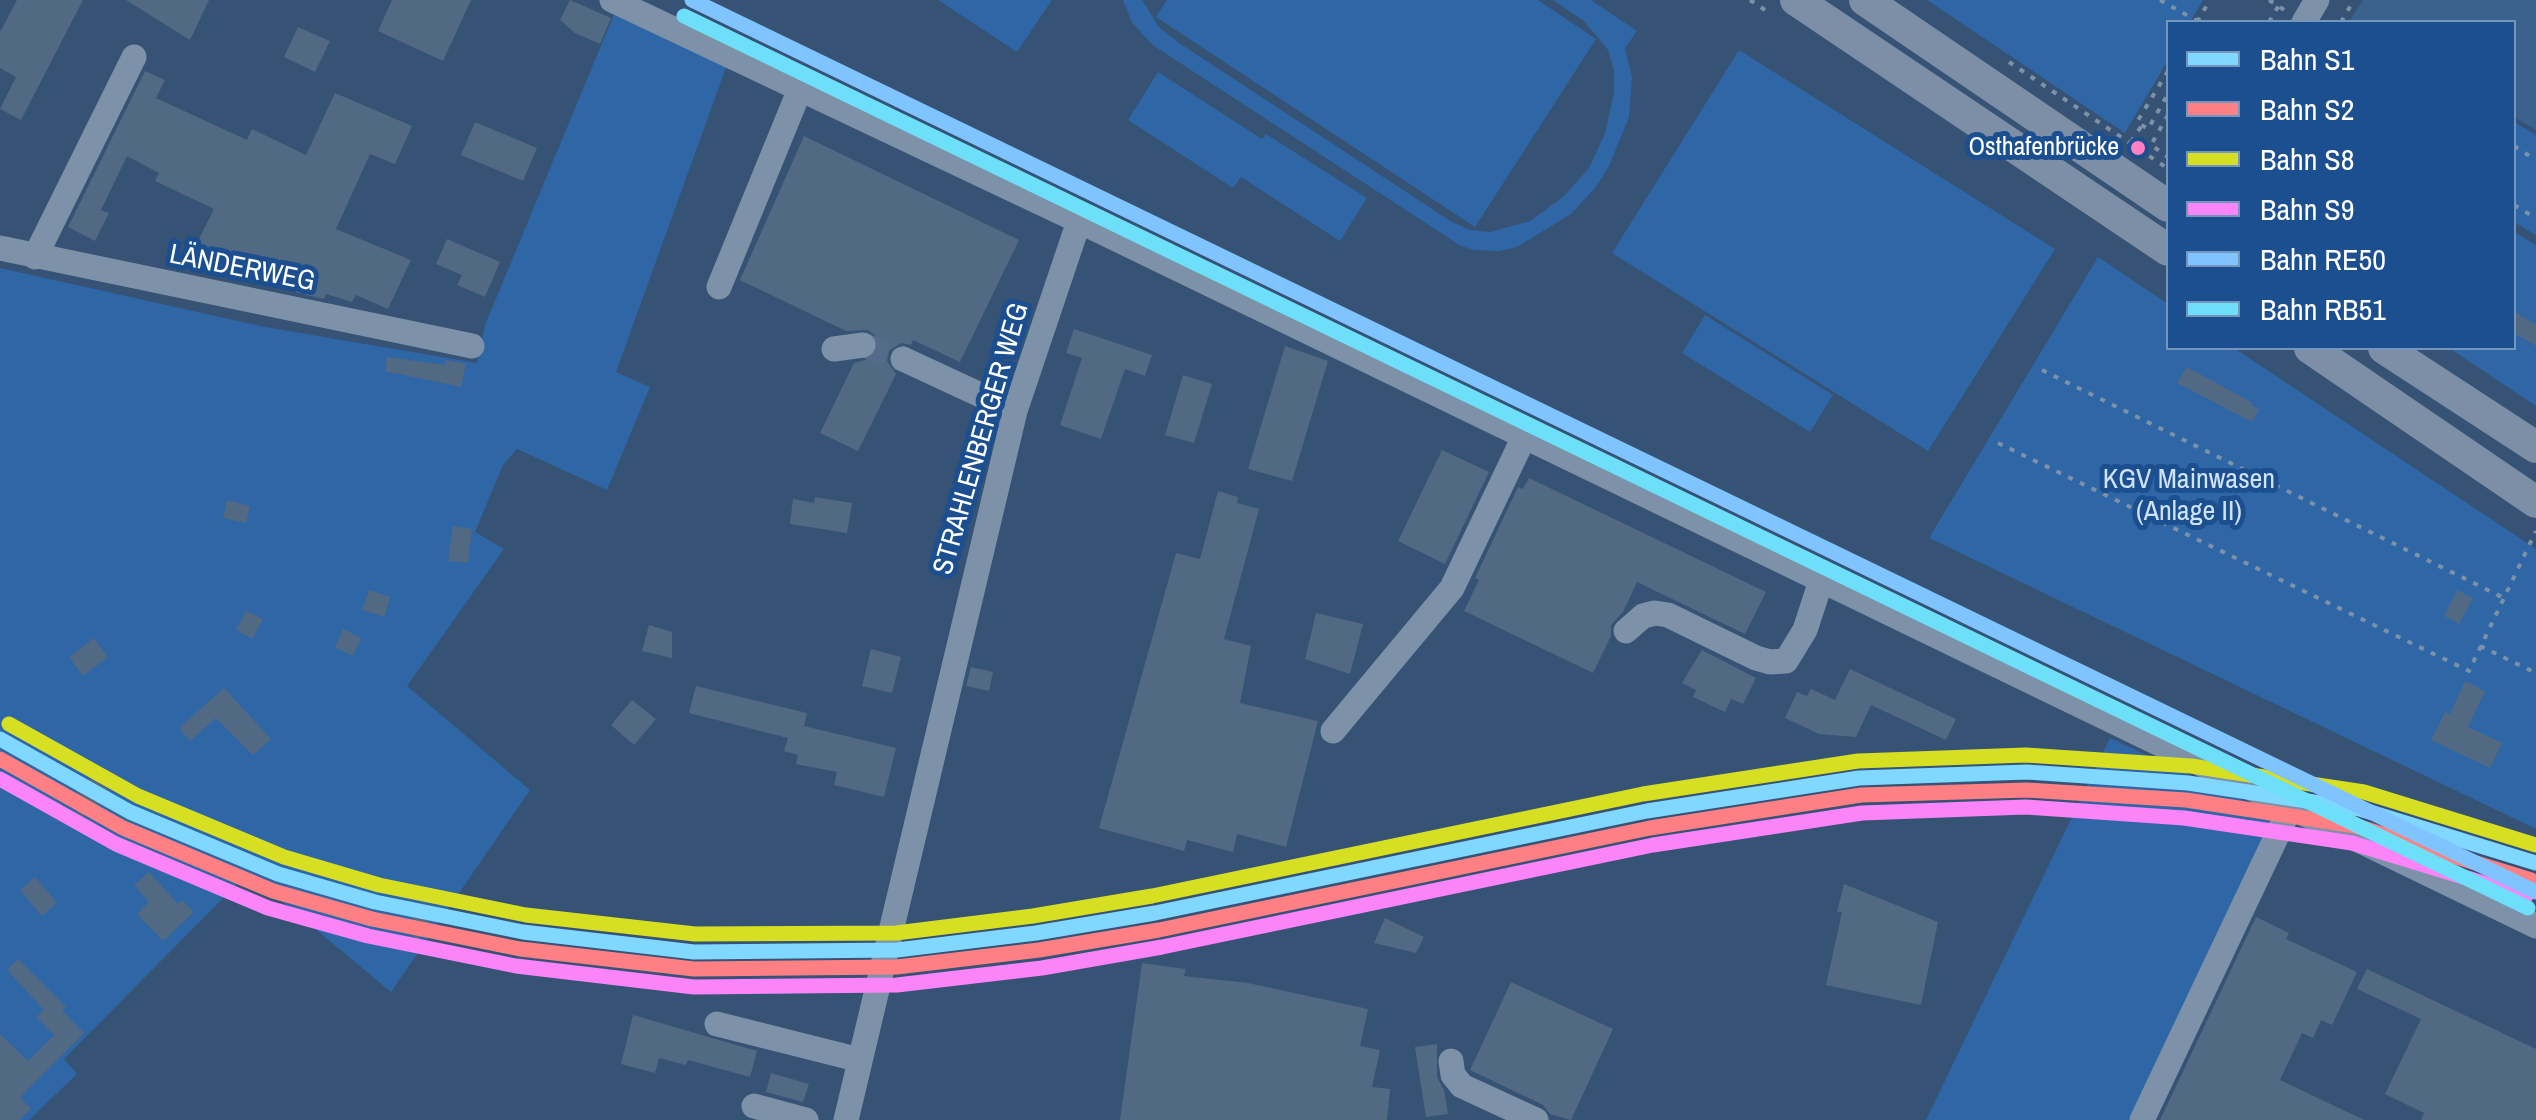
<!DOCTYPE html>
<meta charset="utf-8">
<style>
body{margin:0}
#map{position:relative;width:2536px;height:1120px;overflow:hidden;background:#365274;font-family:"Archivo Narrow",sans-serif}
canvas{display:block}
.legend{position:absolute;left:2166px;top:20px;width:350px;height:330px;box-sizing:border-box;background:#1b4f8f;border:2px solid #7695bc;margin:0;padding:12px 18px;list-style:none;font-size:30px;color:#fff}
.legend li{display:flex;align-items:center;gap:20px;height:50px}
.legend b{width:50px;border:2px solid #7695bc}
</style>
<div id="map">
<canvas width="2536" height="1120"></canvas>
<ul class="legend">
<li><b style="height:12px;background:#80d7ff"></b>Bahn S1</li>
<li><b style="height:12px;background:#ff8084"></b>Bahn S2</li>
<li><b style="height:12px;background:#d7df23"></b>Bahn S8</li>
<li><b style="height:12px;background:#fb84f9"></b>Bahn S9</li>
<li><b style="height:12px;background:#80c4ff"></b>Bahn RE50</li>
<li><b style="height:12px;background:#6ddff8"></b>Bahn RB51</li>
</ul>
</div>
<script>
const ctx = document.querySelector('canvas').getContext('2d');
ctx.lineJoin = 'round';
function paint(path, color) { ctx.fillStyle = color; ctx.fill(path, 'evenodd'); }
const toPath = rows => new Path2D(rows.map(r => 'M' + r).join(''));
function trace(path, color, width, dash) { ctx.strokeStyle = color; ctx.lineWidth = width; ctx.lineCap = dash ? 'butt' : 'round'; ctx.setLineDash(dash || []); ctx.stroke(path); }
function drawText(font, color, halo, rows, align = 'center') {
  ctx.font = font + ' "Archivo Narrow",sans-serif'; ctx.lineWidth = 10; ctx.setLineDash([]); ctx.textBaseline = 'middle'; ctx.strokeStyle = halo; ctx.fillStyle = color; for (const [text, x, y, turn = 0] of rows) {
    ctx.save(); ctx.translate(x, y); ctx.rotate((+turn || 0) * Math.PI / 180); ctx.textAlign = isNaN(turn) ? turn : align; if (halo) ctx.strokeText(text, 0, 0); ctx.fillText(text, 0, 0); ctx.restore();
  }
}
paint(toPath([
 [938,0,1052,0,1017,52],
 [1123,0,1142,0,1159,27,1176,41,1452,222,1470,230,1490,232,1530,221,1563,197,1589,168,1605,133,1614,92,1614,71,1608,50,1584,21,1553,0,1591,0,1637,31,1625,48,1632,77,1629,117,1609,166,1596,187,1571,214,1517,247,1499,251,1474,250,1461,246,1154,46,1132,23],
 [1167,0,1538,0,1596,39,1475,227,1156,17],
 [1927,0,2203,0,2190,22,2168,22,2168,60,2125,133],
 [615,12,727,65,616,372,650,387,607,490,517,449,503,465,475,532,504,549,407,686,530,790,391,992,248,873,64,1059,77,1074,29,1120,0,1120,0,268,265,327,477,363,485,325],
 [1739,50,2055,249,1928,451,1612,253],
 [1158,72,1262,139,1266,134,1367,198,1340,241,1241,177,1233,188,1128,120],
 [2514,122,2536,135,2536,235,2514,222],
 [2514,232,2536,245,2536,406,2449,348,2514,348],
 [2098,257,2168,304,2168,348,2234,348,2536,549,2536,829,1929,538],
 [1705,315,1833,395,1810,432,1682,353],
 [2110,738,2279,817,2132,1120,1926,1120]
]), '#2f66a5');
paint(toPath([
 [2318,0,2536,0,2536,130,2514,117,2514,22,2354,22]
]), '#3b618d');
paint(toPath([
 [2313,0,2363,0,2349,22,2344,22]
]), '#365274');
paint(toPath([
 [17,0,83,0,21,120,0,109,16,77,0,68,0,32],
 [126,0,209,0,190,40],
 [392,0,471,0,443,61,378,31],
 [570,0,611,18,600,44,575,33,560,20],
 [298,27,330,41,315,72,284,57],
 [145,71,165,80,156,98,247,140,252,129,306,155,335,93,412,126,395,164,370,154,336,229,411,260,388,309,356,295,352,302,326,294,324,299,298,293,197,243,214,209,155,181,159,173,127,156,101,210,109,213,95,241,68,227],
 [475,122,537,148,523,181,461,155],
 [804,136,1019,240,960,362,913,340,911,345,901,343,889,351,887,361,896,374,858,451,820,433,854,363,872,358,878,352,876,336,868,330,846,331,740,280],
 [447,239,500,262,485,297,457,285,462,275,436,264],
 [2514,311,2536,325,2536,346,2514,333],
 [1074,329,1152,355,1145,376,1125,369,1101,439,1060,425,1082,358,1066,353],
 [1285,346,1328,361,1292,481,1248,469],
 [387,357,445,365,446,360,466,364,461,387,385,371],
 [2187,367,2253,403,2252,405,2259,410,2252,422,2177,383],
 [1183,375,1212,384,1194,443,1165,435],
 [1442,450,1489,472,1445,564,1398,541],
 [1529,478,1766,592,1745,634,1637,582,1623,612,1611,625,1611,636,1593,673,1464,611,1479,580,1475,578,1518,487,1523,489],
 [1218,491,1238,497,1237,503,1259,509,1224,639,1251,646,1240,703,1318,721,1286,847,1237,834,1233,852,1187,840,1184,851,1099,828,1176,553,1200,559],
 [815,497,852,503,847,533,790,524,793,499,814,503],
 [227,500,250,506,246,523,223,518],
 [453,526,472,529,468,563,448,561],
 [369,590,390,597,384,617,362,610],
 [2457,590,2473,598,2459,624,2444,616],
 [246,611,263,619,252,639,236,630],
 [1316,613,1363,624,1350,674,1305,659],
 [649,625,672,632,672,658,642,651],
 [343,629,361,638,353,656,335,647],
 [94,638,108,657,83,676,69,657],
 [871,649,901,657,892,693,862,686],
 [1702,650,1756,678,1743,704,1731,699,1725,712,1693,697,1696,690,1682,683],
 [971,667,993,672,989,691,966,686],
 [1850,669,1956,719,1946,740,1871,705,1856,737,1819,734,1785,718,1797,692,1807,696,1811,689,1835,700],
 [2465,681,2485,691,2468,727,2502,743,2490,768,2431,740,2445,712,2450,714],
 [696,686,807,713,804,726,896,748,884,797,834,785,837,772,796,764,798,755,784,751,788,738,689,713],
 [224,688,271,739,253,755,216,718,190,741,179,728],
 [632,700,656,719,634,745,611,725],
 [96,774,111,793,82,818,67,800],
 [149,872,178,904,182,900,194,912,163,941,137,914,149,902,134,885],
 [35,877,57,903,42,916,20,890],
 [1844,884,1938,922,1921,1005,1826,985,1842,912,1837,912],
 [416,912,432,924,418,940,403,928],
 [2256,917,2289,933,2286,939,2357,972,2332,1025,2321,1020,2313,1038,2302,1033,2280,1080,2364,1120,2160,1120],
 [1385,918,1424,937,1416,953,1374,943],
 [18,959,66,1007,62,1011,84,1033,20,1097,31,1109,19,1120,0,1120,0,1034,28,1061,54,1035,36,1017,44,1010,7,970],
 [1142,963,1186,969,1184,976,1248,983,1368,1009,1360,1046,1380,1050,1372,1087,1390,1089,1387,1120,1120,1120],
 [2367,969,2536,1049,2536,1120,2421,1120,2424,1113,2385,1094,2421,1019,2357,989],
 [1511,982,1613,1029,1571,1120,1550,1114,1543,1105,1470,1070],
 [633,1015,757,1051,750,1077,688,1060,686,1065,659,1058,655,1073,621,1064],
 [1437,1044,1437,1077,1444,1090,1448,1114,1426,1117,1415,1047],
 [771,1073,809,1084,803,1102,766,1092]
]), '#526984');
trace(toPath([
 [863,345,903,359]
]), '#546c89', 25, [25, 12]);
trace(toPath([
 [1750,0,1771,14],
 [2160,0,2199,22],
 [2269,0,2286,11],
 [2197,22,2210,0],
 [2341,22,2354,0],
 [2009,62,2167,168],
 [2168,71,2137,122,2148,129,2168,94],
 [2168,115,2151,145,2168,157],
 [2131,142,2142,125],
 [2514,146,2536,160],
 [2514,205,2536,218],
 [2042,370,2504,598],
 [1998,443,2469,671,2536,531],
 [2480,646,2536,673]
]), '#7d92a8', 4, [5, 8]);
trace(toPath([
 [612,0,1079,221,2536,926],
 [0,248,472,346],
 [35,257,134,57],
 [719,287,800,89],
 [834,349,863,345],
 [903,359,1015,411],
 [1626,631,1643,616,1655,613,1668,615,1756,658,1770,662,1786,661,1805,630,1821,581],
 [1333,731,1452,588,1524,437],
 [717,1024,860,1060],
 [1451,1061,1453,1075,1462,1086,1536,1120],
 [754,1106,806,1120],
 [846,1120,1015,411,1079,221],
 [2142,1120,2290,808]
]), '#7d92a8', 25);
trace(toPath([
 [1796,0,2168,250],
 [1865,0,2168,206],
 [2310,348,2536,502],
 [2384,348,2536,447]
]), '#7d8ea7', 32);
trace(toPath([
 [2269,22,2282,0]
]), '#7d92a8', 4, [5, 8]);
trace(toPath([
 [2304,22,2317,0]
]), '#7d92a8', 25);
trace(toPath([
 [0,739,130,812,278,874,375,902,523,932,694,952,897,950,1036,933,1155,913,1647,811,1859,778,2027,772,2188,783,2360,809,2536,863]
]), '#80d7ff', 15);
trace(toPath([
 [0,759,123,828,273,891,372,919,520,949,694,969,897,967,1039,950,1159,930,1650,828,1861,795,2027,790,2186,800,2356,826,2531,880]
]), '#ff8084', 15);
trace(toPath([
 [9,724,138,796,284,857,379,885,526,915,695,934,896,933,1033,916,1152,896,1643,794,1858,761,2026,755,2191,766,2364,792,2536,845]
]), '#d7df23', 15);
trace(toPath([
 [0,779,116,844,268,908,368,936,516,966,694,987,897,985,1042,968,1162,947,1653,845,1862,813,2026,807,2184,818,2352,843,2526,896]
]), '#fb84f9', 15);
trace(toPath([
 [692,0,2536,892]
]), '#80c4ff', 15);
trace(toPath([
 [684,16,2528,908]
]), '#6ddff8', 15);
for (const [x, y, r, color] of [
 [2138,148,9,"#ff80c5"]
]) { const dot = new Path2D(); dot.arc(x, y, r, 0, 2 * Math.PI); ctx.fillStyle = color; ctx.fill(dot); trace(dot, '#1b4f8f', 4); }
drawText('26px', '#fff', '#1b4f8f', [
 ["Osthafenbrücke",2119,148]
], 'right');
drawText('28px', '#fff', '#1b4f8f', [
 ["LÄNDERWEG",242,269,11],
 ["STRAHLENBERGER WEG",982,439,-74]
]);
drawText('28px', '#cfe3fa', '#1b4f8f', [
 ["KGV Mainwasen",2189,480],
 ["(Anlage II)",2189,512]
]);
</script>
